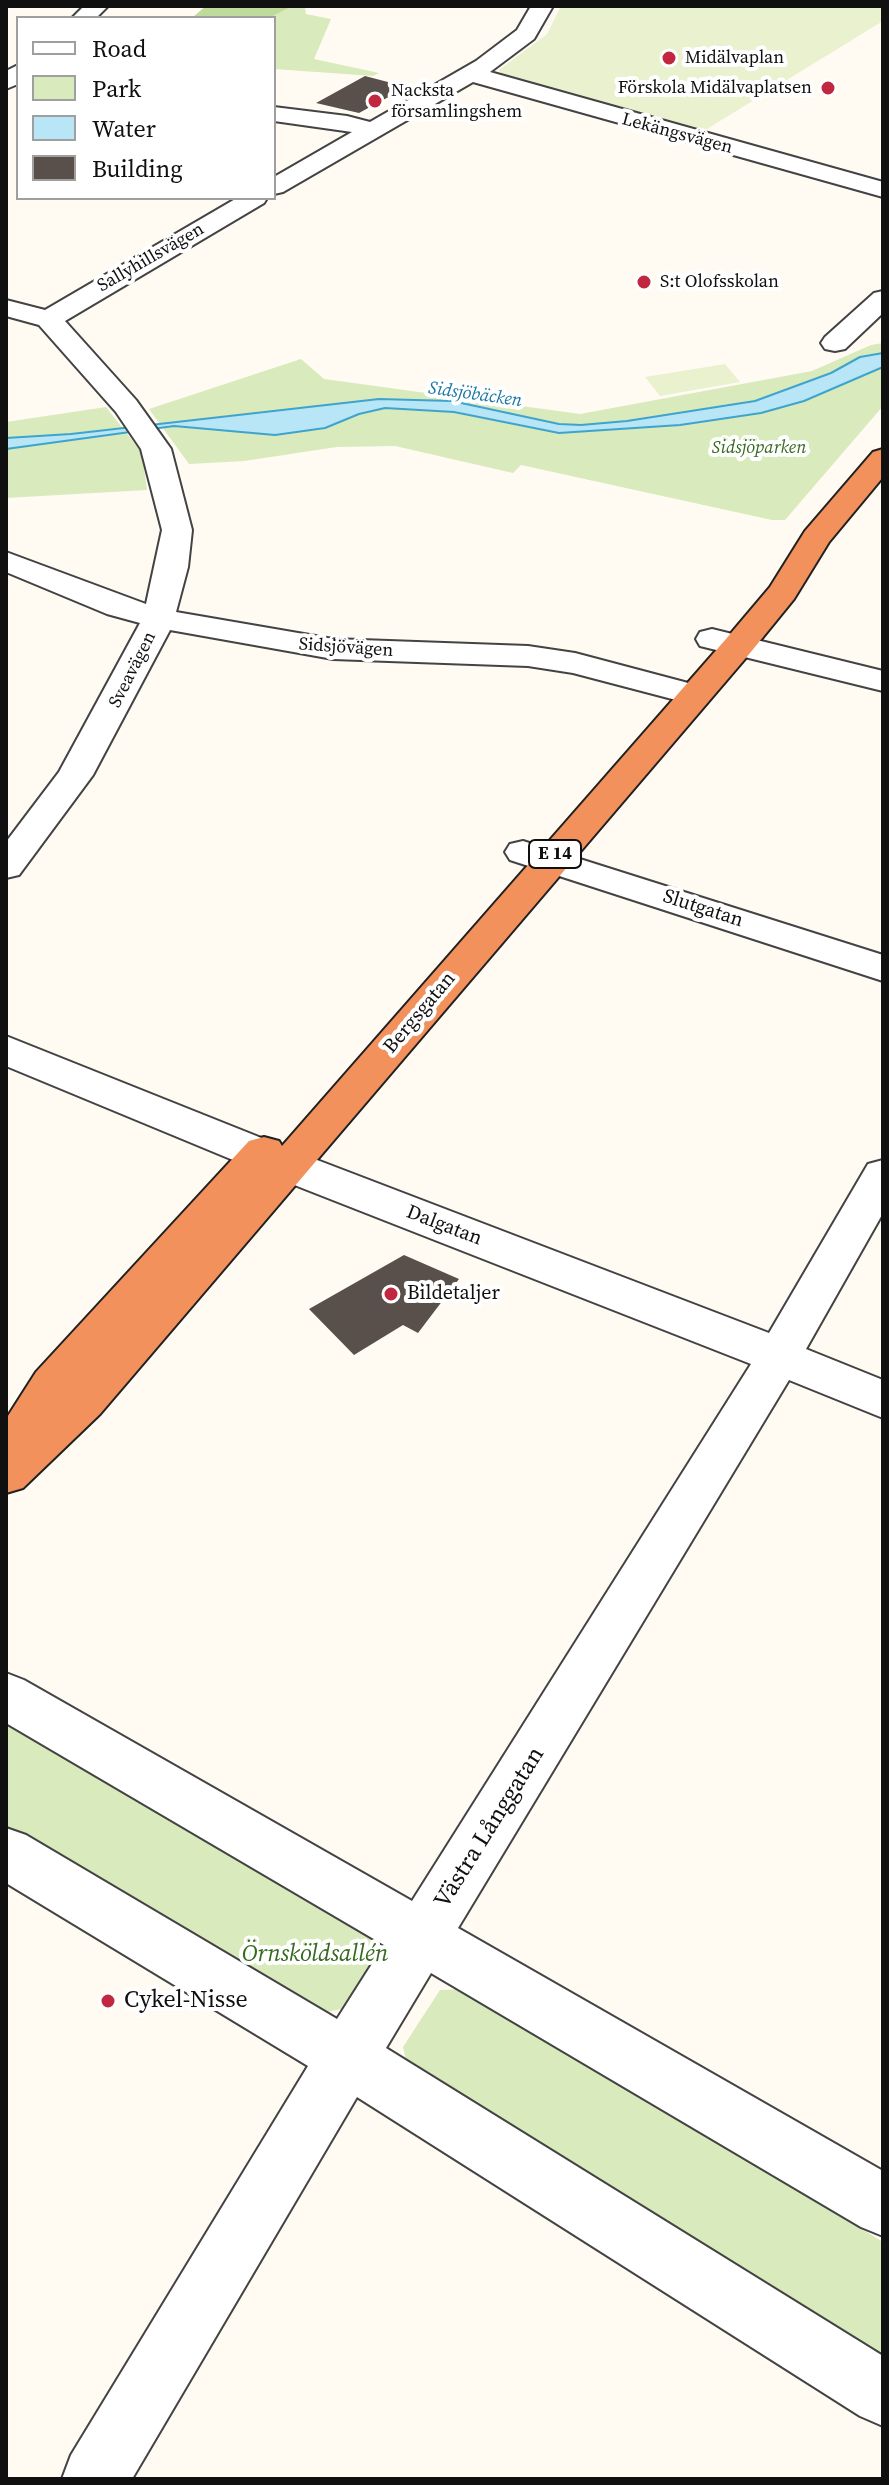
<!DOCTYPE html>
<meta charset="utf-8">
<style>
body{margin:0}
#map{position:relative;width:889px;height:2485px;overflow:hidden;background:#fffbf3;font-family:"Source Serif 4",serif}
canvas{display:block}
.frame{position:absolute;inset:0;border:8px solid #101010;pointer-events:none}
.legend{position:absolute;left:16px;top:16px;width:260px;height:184px;box-sizing:border-box;background:#fff;border:2px solid #9f9f9f;margin:0;padding:10px 14px;list-style:none;font-size:24px;color:#101010}
.legend li{display:flex;align-items:center;gap:16px;height:40px}
.legend b{width:40px;border:2px solid #9f9f9f}
</style>
<div id="map">
<canvas width="889" height="2485"></canvas>
<div class="frame"></div>
<ul class="legend">
<li><b style="height:10px;background:#fff"></b>Road</li>
<li><b style="height:22px;background:#d9eabc"></b>Park</li>
<li><b style="height:22px;background:#b8e6f6"></b>Water</li>
<li><b style="height:22px;background:#59504c"></b>Building</li>
</ul>
</div>
<script>
const ctx = document.querySelector('canvas').getContext('2d');
ctx.lineJoin = 'round';
function paint(path, color) { ctx.fillStyle = color; ctx.fill(path, 'evenodd'); }
const toPath = rows => new Path2D(rows.map(r => 'M' + r).join(''));
function trace(path, color, width, dash) { ctx.strokeStyle = color; ctx.lineWidth = width; ctx.lineCap = dash ? 'butt' : 'round'; ctx.setLineDash(dash || []); ctx.stroke(path); }
function drawText(font, color, halo, rows, align = 'center') {
  ctx.font = font + ' "Source Serif 4",serif'; ctx.lineWidth = 8; ctx.setLineDash([]); ctx.textBaseline = 'middle'; ctx.strokeStyle = halo; ctx.fillStyle = color; for (const [text, x, y, turn = 0] of rows) {
    ctx.save(); ctx.translate(x, y); ctx.rotate((+turn || 0) * Math.PI / 180); ctx.textAlign = isNaN(turn) ? turn : align; if (halo) ctx.strokeText(text, 0, 0); ctx.fillText(text, 0, 0); ctx.restore();
  }
}
paint(toPath([
 [206,6,305,6,306,14,331,19,314,59,379,73,373,76,274,69,274,18,192,18],
 [883,343,883,406,785,520,772,520,521,465,513,473,395,446,337,447,244,461,189,464,149,409,301,359,324,379,580,414,812,371,871,345],
 [106,407,142,453,147,490,6,498,6,422],
 [6,1713,364,1926,379,1958,350,2007,318,2014,6,1827],
 [470,1989,883,2242,883,2369,409,2073,403,2047,440,1990]
]), '#d9eabc');
paint(toPath([
 [206,6,292,6,269,18,192,18]
]), '#bfdb9b');
paint(toPath([
 [561,6,883,6,883,21,702,132,503,76,499,70,547,34],
 [725,364,740,382,660,396,645,377]
]), '#e9f1ce');
const water = toPath([
 [883,353,883,367,804,401,761,413,680,425,559,433,454,412,385,408,359,414,325,428,275,435,174,426,6,449,6,438,71,434,379,399,452,401,559,424,581,425,627,421,755,401,831,373,860,357,883,353]
]);
paint(water, '#b8e6f6');
trace(water, '#3fa4cd', 2);
paint(toPath([
 [365,76,407,87,359,113,316,103],
 [404,1255,459,1279,418,1333,403,1325,354,1355,309,1309]
]), '#59504c');
const minor = toPath([
 [84,6,108,6,96,18,72,18,84,6],
 [531,6,553,6,534,39,490,72,883,182,883,197,473,82,283,192,274,194,274,177,352,132,274,121,274,107,347,116,370,122,476,61,517,30,531,6],
 [18,65,18,84,6,89,6,71,18,65],
 [237,198,267,198,264,203,65,321,136,400,171,449,192,530,188,567,176,612,333,639,528,646,575,653,707,688,712,695,707,702,695,705,573,673,528,666,333,659,170,630,93,775,19,875,6,878,6,842,59,772,140,623,107,614,6,572,6,552,146,604,162,530,141,449,116,412,39,325,6,316,6,300,45,310,237,198],
 [883,291,883,313,845,349,835,351,825,349,821,343,825,337,874,293,883,291],
 [712,629,883,671,883,691,700,646,696,639,700,632,712,629],
 [523,841,883,955,883,981,510,860,505,852,510,844,523,841],
 [6,1036,304,1155,769,1333,868,1164,883,1160,883,1213,806,1349,883,1380,883,1418,789,1380,458,1928,883,2171,883,2236,861,2227,431,1973,386,2048,883,2356,883,2426,860,2416,357,2097,132,2479,62,2479,71,2455,308,2066,6,1883,6,1828,26,1835,337,2019,384,1945,6,1723,6,1673,24,1680,412,1901,751,1364,274,1177,6,1066,6,1036]
]);
const highway = toPath([
 [883,449,883,477,829,542,794,599,750,653,100,1414,23,1488,6,1493,6,1419,36,1372,249,1141,264,1137,279,1141,282,1146,726,639,770,587,805,531,873,452,883,449]
]);
trace(minor, '#434343', 4);
trace(highway, '#212121', 4);
paint(minor, '#fff');
paint(highway, '#f3915d');
for (const [x, y, r, color] of [
 [669,58,8,"#c12840"],
 [828,88,8,"#c12840"],
 [375,101,8,"#c12840"],
 [644,282,8,"#c12840"],
 [391,1294,8,"#c12840"],
 [108,2001,8,"#c12840"]
]) { const dot = new Path2D(); dot.arc(x, y, r, 0, 2 * Math.PI); ctx.fillStyle = color; ctx.fill(dot); trace(dot, '#fff', 3); }
drawText('18px', '#101010', '#fff', [
 ["Midälvaplan",685,58],
 ["Förskola Midälvaplatsen",812,88,"right"],
 ["Nacksta",391,91],
 ["församlingshem",391,112],
 ["S:t Olofsskolan",660,282]
], 'left');
drawText('18px', '#101010', '#fff', [
 ["Lekängsvägen",677,134,15],
 ["Sallyhillsvägen",151,258,-30],
 ["Sidsjövägen",346,648,4],
 ["Sveavägen",133,670,-63]
]);
drawText('italic 18px', '#1876a3', '#fff', [
 ["Sidsjöbäcken",475,395,8]
]);
drawText('italic 18px', '#37691f', '#fff', [
 ["Sidsjöparken",759,448]
]);
for (const [x, y, w] of [
 [555,854,52]
]) { const box = new Path2D(); box.roundRect(x - w / 2, y - 14, w, 28, 6); ctx.fillStyle = '#fff'; ctx.fill(box); trace(box, '#101010', 2); }
drawText('bold 18px', '#101010', null, [
 ["E 14",555,854]
]);
drawText('20px', '#101010', '#fff', [
 ["Slutgatan",703,909,18],
 ["Bergsgatan",420,1013,-50],
 ["Dalgatan",444,1226,21]
]);
drawText('20px', '#101010', '#fff', [
 ["Bildetaljer",407,1294]
], 'left');
drawText('24px', '#101010', '#fff', [
 ["Västra Långgatan",490,1828,-58]
]);
drawText('italic 24px', '#37691f', '#fff', [
 ["Örnsköldsallén",315,1955]
]);
drawText('24px', '#101010', '#fff', [
 ["Cykel-Nisse",124,2001]
], 'left');
</script>
